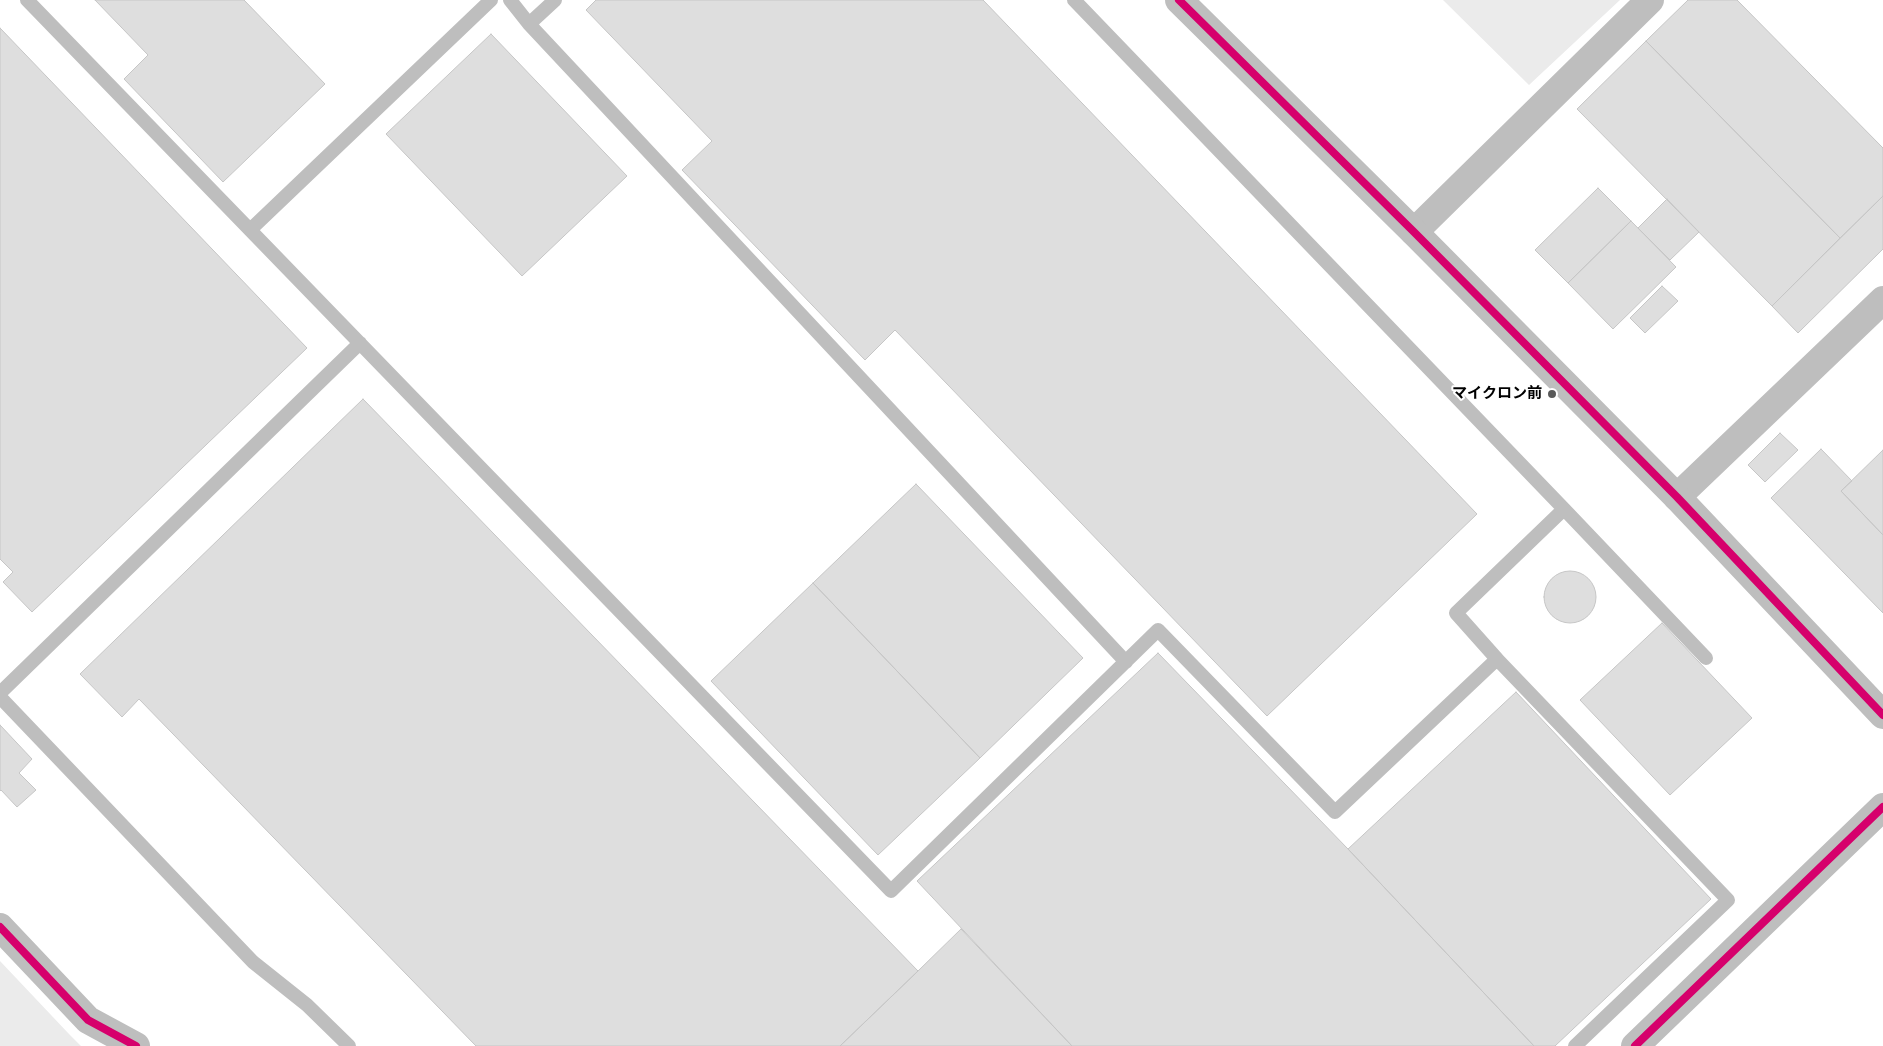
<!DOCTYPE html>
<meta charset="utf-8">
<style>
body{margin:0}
canvas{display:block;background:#fff}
</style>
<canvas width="1883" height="1046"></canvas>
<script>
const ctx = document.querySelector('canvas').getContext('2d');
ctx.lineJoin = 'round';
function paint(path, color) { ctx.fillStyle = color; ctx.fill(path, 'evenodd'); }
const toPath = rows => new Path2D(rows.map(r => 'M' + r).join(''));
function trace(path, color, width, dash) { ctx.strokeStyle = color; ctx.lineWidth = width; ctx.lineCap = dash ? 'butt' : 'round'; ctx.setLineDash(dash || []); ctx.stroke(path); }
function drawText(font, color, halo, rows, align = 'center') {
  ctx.font = font + ' "Sofia Sans Condensed","Noto Sans JP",sans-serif'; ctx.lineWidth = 4; ctx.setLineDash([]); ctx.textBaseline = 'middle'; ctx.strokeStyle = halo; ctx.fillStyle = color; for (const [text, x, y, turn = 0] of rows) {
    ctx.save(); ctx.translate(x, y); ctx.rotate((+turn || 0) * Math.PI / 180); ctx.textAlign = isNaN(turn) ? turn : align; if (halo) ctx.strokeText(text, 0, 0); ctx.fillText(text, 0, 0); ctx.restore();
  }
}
paint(toPath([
 [1443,0,1620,0,1529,85],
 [0,961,69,1034,81,1046,0,1046]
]), '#ebebeb');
const building = toPath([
 [95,0,244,0,325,84,223,182,124,79,148,55,95,0],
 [596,0,983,0,1477,514,1267,716,895,330,865,360,682,170,712,141,586,10,596,0],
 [1688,0,1737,0,1883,148,1883,196,1840,238,1646,41,1688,0],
 [0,28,307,348,32,612,3,582,13,572,0,559,0,28],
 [491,34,627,176,522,276,386,134,491,34],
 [1646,41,1840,238,1772,306,1577,109,1646,41],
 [1598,188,1631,221,1568,283,1535,250,1598,188],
 [1883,196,1883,249,1798,333,1772,306,1883,196],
 [1667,199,1699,232,1670,260,1638,228,1667,199],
 [1631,221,1676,267,1613,329,1568,283,1631,221],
 [1662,286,1678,301,1645,333,1630,318,1662,286],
 [363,399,918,971,840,1046,476,1046,139,699,122,717,80,674,363,399],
 [1780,433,1798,450,1765,482,1748,465,1780,433],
 [1821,449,1852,481,1841,491,1883,535,1883,613,1771,498,1821,449],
 [1883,450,1883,535,1841,491,1883,450],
 [916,484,1083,658,980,758,813,583,916,484],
 '1544 597a26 26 0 1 1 52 0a26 26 0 1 1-52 0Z',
 [813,583,980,758,878,855,711,681,813,583],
 [1662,623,1752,718,1670,795,1580,700,1662,623],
 [1158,653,1348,849,1534,1046,1072,1046,917,881,1158,653],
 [1516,692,1711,899,1555,1046,1534,1046,1348,849,1516,692],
 [0,725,32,759,19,773,36,790,17,807,1,790,0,791,0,725],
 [961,929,1072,1046,840,1046,918,971,961,929]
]);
paint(building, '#dedede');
trace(building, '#c6c6c6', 1);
trace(toPath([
 [27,0,891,891,1158,630,1335,812,1497,659,1456,613,1564,509,1074,0],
 [510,0,529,24],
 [555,0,529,24,1126,662],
 [250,230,491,0],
 [1564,509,1706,658],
 [1497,659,1728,900,1575,1046],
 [0,693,360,343],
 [0,697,253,962,307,1005,349,1046]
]), '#bebebe', 14);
trace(toPath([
 [1414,232,1650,0],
 [1677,497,1883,300],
 [0,927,88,1020,136,1046],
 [1635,1046,1883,807]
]), '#bebebe', 28);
trace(toPath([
 [1179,0,1414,232,1677,497,1883,715]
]), '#bebebe', 28);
trace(toPath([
 [1179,0,1414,232,1677,497,1883,715],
 [0,927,88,1020,136,1046],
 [1635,1046,1883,807]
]), '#d6006c', 8);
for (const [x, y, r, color] of [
 [1552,394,5,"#595959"]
]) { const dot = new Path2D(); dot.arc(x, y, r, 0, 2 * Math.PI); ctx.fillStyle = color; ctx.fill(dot); trace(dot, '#fff', 2); }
drawText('bold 15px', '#000', '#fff', [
 ["マイクロン前",1542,394]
], 'right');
</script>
